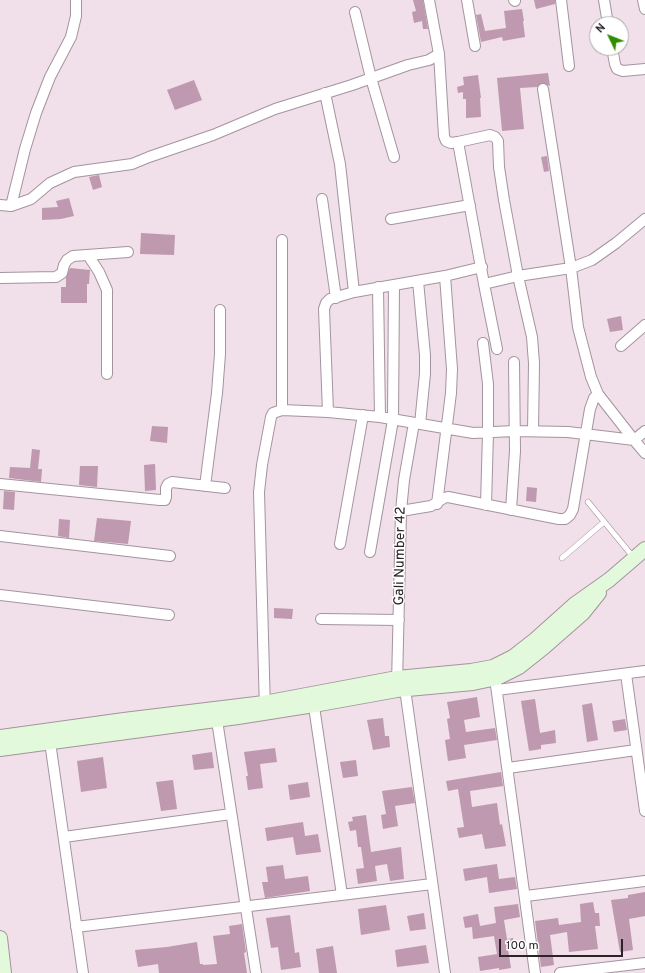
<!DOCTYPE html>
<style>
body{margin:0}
#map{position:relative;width:645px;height:973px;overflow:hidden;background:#f1dfe9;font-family:Overpass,sans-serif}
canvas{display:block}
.north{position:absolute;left:589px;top:16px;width:40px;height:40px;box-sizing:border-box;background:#fff;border:1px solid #aaa7a9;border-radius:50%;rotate:313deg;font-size:11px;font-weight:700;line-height:16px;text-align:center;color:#2a2427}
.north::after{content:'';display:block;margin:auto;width:14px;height:18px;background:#2f8d00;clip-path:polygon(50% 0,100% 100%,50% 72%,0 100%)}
.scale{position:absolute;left:499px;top:939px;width:124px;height:18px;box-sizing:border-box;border:2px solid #2a2427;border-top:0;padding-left:5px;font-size:12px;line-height:14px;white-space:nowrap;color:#2a2427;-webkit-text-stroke:3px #fff;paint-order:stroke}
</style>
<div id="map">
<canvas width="645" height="973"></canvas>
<div class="north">N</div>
<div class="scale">100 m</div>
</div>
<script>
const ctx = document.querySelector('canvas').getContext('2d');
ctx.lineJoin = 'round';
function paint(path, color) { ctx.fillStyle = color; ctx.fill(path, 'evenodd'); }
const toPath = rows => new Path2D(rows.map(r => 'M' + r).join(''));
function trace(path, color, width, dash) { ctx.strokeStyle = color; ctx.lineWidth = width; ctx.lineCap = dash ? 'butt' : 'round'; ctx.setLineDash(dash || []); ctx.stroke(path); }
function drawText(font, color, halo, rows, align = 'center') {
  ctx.font = font + ' Overpass,sans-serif'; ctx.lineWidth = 3; ctx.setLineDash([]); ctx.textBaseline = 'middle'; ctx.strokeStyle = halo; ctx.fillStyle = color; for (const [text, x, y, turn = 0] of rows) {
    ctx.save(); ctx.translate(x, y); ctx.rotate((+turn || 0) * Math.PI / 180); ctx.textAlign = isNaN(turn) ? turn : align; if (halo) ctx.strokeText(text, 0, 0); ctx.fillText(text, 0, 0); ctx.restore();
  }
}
paint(toPath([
 [413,0,423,0,428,29,423,29,422,21,414,23,412,12,416,11],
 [534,0,555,0,555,4,536,9],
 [522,9,524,21,523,21,525,37,503,41,502,37,481,42,476,15,481,14,485,31,506,28,504,11],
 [548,73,550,86,542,83,537,87,520,88,524,129,502,131,497,78],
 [478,75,481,98,480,98,481,117,466,118,466,99,463,99,463,92,458,93,457,87,464,85,463,77],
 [194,80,202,100,175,110,167,90],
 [547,156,549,171,544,172,541,157],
 [99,175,102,187,93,190,89,177],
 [69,198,74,216,61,219,42,220,42,208,58,207,56,201],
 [141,233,175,235,174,255,140,254],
 [70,268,90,270,89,284,87,284,87,303,61,303,61,287,66,287,66,277],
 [621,316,623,330,610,332,607,319],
 [152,426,168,427,167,443,150,441],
 [32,449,40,450,38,469,42,469,41,482,9,478,10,467,30,468],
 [155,464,156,490,145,491,144,465],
 [80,466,98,466,97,487,79,485],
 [527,487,537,488,536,502,526,501],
 [4,491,15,492,14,510,3,509],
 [97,518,131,521,128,544,94,541],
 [59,519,70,520,69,538,58,536],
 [274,608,293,609,292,619,274,618],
 [477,697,480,717,464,720,466,732,495,728,497,740,464,745,466,758,448,761,445,740,450,739,447,719,450,718,447,702],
 [535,699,540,733,555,730,556,743,541,745,541,749,529,751,521,701],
 [592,703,598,740,587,742,582,705],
 [383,718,385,736,389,736,390,747,373,750,367,720],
 [625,719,627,730,614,732,612,721],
 [275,748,277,762,260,764,263,788,248,790,246,776,248,776,244,752],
 [212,752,214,768,194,770,192,755],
 [103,757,107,788,81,792,77,761],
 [356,760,358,776,343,778,340,762],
 [501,772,503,786,470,791,472,807,497,803,500,825,502,824,506,846,485,849,482,834,459,838,457,828,464,827,458,789,448,791,446,781],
 [173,780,177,809,161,811,156,782],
 [308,782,310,797,290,800,288,785],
 [412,787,415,803,395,806,398,826,383,829,381,815,386,814,382,791],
 [366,815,371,852,401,847,404,879,390,881,387,864,375,866,377,881,358,884,356,869,364,868,361,847,358,847,356,830,350,831,348,822,353,821,352,817],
 [303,822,305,836,318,834,321,852,296,855,293,837,267,841,265,828],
 [497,864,499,879,515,877,517,889,489,893,487,877,465,881,463,869],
 [283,865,285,879,308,876,310,891,265,898,262,882,268,882,266,867],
 [645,892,645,916,629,919,633,950,620,952,611,900,628,898,628,895],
 [593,902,595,913,599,913,600,926,595,926,598,949,569,952,567,932,550,935,554,965,541,967,535,921,558,918,559,925,581,922,580,904],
 [518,904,520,917,504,920,507,939,513,938,514,948,508,949,511,968,499,970,499,968,480,971,478,957,497,954,494,936,473,939,472,927,465,928,463,917,478,914,480,926,496,923,494,907],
 [386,905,390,930,361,935,358,909],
 [424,913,426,929,410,931,407,916],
 [290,915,295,953,299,952,301,967,281,970,278,947,271,948,266,918],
 [242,924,246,952,244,953,247,973,159,973,158,964,138,967,135,950,167,947,197,942,200,964,203,964,203,965,217,964,213,936,230,934,229,926],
 [426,945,429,963,397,967,395,950],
 [333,946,337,973,319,973,316,949]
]), '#be99af');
const lane = toPath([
 [588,502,634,558],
 [562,558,604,522]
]);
const street = toPath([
 [467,0,475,46],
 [514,0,515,1],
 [561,0,569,66],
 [604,0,608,24],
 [643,0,645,9],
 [355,12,371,78,394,157],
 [612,48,615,64,617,69,623,71,645,69],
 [439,54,444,136,446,141,451,143,458,142,490,135,495,137,498,141,499,167,504,200,518,276,571,268,578,327,591,377,598,394,634,440],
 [543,89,571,268,592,260,616,243,645,219],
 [325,93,340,164,354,292],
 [458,142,484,284,518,276,532,337,534,363,533,431],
 [322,199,336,298],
 [0,205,11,206,31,199,50,183,74,172,132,164,149,157,213,135,275,109,352,85,408,65,429,60,439,54,429,0],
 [11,206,25,149,36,113,50,77,71,37,76,16,76,0],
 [391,219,470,205],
 [88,255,99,272,107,290,107,374],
 [0,278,56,277,62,273,64,265,67,260,73,256,128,252],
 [418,281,425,355,425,374,420,424],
 [484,284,497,349],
 [378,287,380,417],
 [483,343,488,384,488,433,486,505],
 [621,346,645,325],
 [282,410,282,240],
 [328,412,324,309,326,303,330,299,354,292,445,276],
 [645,431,634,440,645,453],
 [0,484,160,500,165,500,166,497,166,488,168,484,172,482,225,488],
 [205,486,217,393,220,354,220,310],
 [437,504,451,393,452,369,445,276,482,267],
 [511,510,515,451,514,362],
 [401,511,431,506,444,498,448,497,559,519,565,519,570,515,573,509,590,409,594,398,598,394],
 [0,536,170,556],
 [340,544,363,415],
 [370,552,393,420,394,285],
 [0,595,169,615],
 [321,619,399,620],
 [626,674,645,811],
 [495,678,535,973],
 [397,684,401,511,404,480,414,423],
 [405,689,445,973],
 [497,690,645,671],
 [313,700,342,895],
 [265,710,259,492,262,465,271,417,273,413,282,410,328,412,380,417,473,433,514,431,568,432,634,440],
 [216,714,256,973],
 [50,742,83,973],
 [508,768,636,750],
 [64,837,231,814],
 [526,896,645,881],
 [76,927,432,884],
 [560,973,645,963]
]);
const secondary = toPath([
 [0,737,124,720,264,703,397,678,471,671,493,667,513,657,536,639,575,604,609,580,645,549],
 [0,749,238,717,314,705,397,690,473,683,497,678,519,667,543,648,583,613,599,593],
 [0,938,4,973]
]);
trace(lane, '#a4949d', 6);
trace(street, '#a4949d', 12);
trace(secondary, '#a4949d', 16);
trace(lane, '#fff', 5);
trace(street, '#fff', 10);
trace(secondary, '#e2fadb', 14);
drawText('14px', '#2a2427', '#fff', [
 ["Gali Number 42",401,556,-89]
]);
</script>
